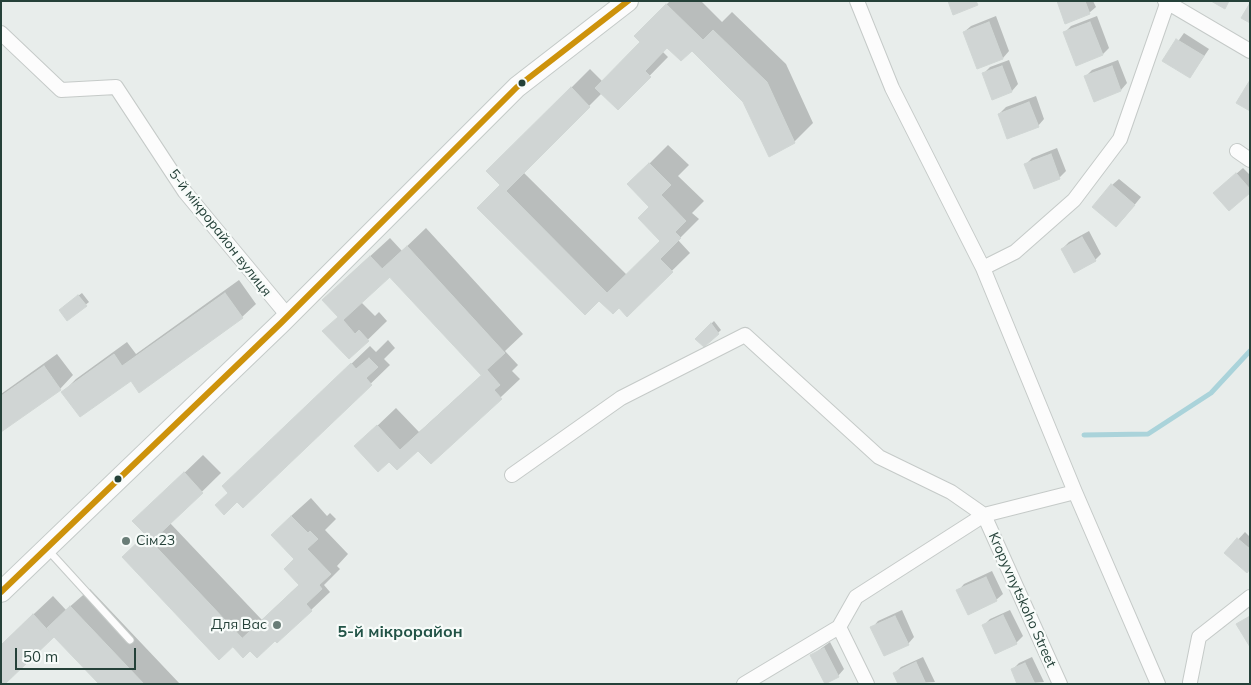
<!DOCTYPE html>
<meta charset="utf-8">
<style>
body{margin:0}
#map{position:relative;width:1251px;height:685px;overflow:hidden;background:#e8edeb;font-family:Mulish,sans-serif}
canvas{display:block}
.frame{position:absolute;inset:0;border:2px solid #254139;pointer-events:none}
.scale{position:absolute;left:15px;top:648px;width:121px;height:22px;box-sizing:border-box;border:2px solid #254139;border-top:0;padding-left:6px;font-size:15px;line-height:18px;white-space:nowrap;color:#254139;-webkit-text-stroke:4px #f7fbf9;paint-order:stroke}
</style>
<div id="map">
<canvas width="1251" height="685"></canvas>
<div class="frame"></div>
<div class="scale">50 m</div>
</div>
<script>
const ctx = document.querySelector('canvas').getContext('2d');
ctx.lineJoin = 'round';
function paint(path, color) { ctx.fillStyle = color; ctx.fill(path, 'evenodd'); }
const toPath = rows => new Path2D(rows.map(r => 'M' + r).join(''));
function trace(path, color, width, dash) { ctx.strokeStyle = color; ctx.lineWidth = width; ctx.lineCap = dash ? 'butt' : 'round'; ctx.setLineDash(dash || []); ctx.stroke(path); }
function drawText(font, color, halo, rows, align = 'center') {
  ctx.font = font + ' Mulish,sans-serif'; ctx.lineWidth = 4.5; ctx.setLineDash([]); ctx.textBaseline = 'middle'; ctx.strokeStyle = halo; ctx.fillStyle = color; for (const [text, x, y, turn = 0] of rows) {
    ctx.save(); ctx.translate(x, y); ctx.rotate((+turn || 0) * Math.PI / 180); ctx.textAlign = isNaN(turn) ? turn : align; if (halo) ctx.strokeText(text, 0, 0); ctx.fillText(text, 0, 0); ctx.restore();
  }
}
paint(toPath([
 [670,1,701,1,722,22,732,12,786,64,813,123,794,142,744,101,692,49,668,46,662,51,668,57,618,108,602,93,523,172,627,275,662,240,651,207,629,184,668,145,689,165,678,176,704,201,692,213,699,219,678,240,690,253,627,315,619,307,613,313,599,299,479,208,502,185,488,171,590,69,603,82,642,42,635,36],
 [1058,1,1093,1,1096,7,1089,13],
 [996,16,1009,51,1003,58,978,67,964,32,971,26],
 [1097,16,1109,48,1103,54,1065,32,1071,26],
 [1184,33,1209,49,1190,77,1164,61],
 [1009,60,1018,84,1012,91,993,98,983,74,990,67],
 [1118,60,1127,83,1121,90,1086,76,1092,70],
 [1036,96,1044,119,1038,126,999,114,1006,107],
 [1057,148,1066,171,1059,178,1026,164,1032,158],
 [1243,168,1250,175,1250,192,1221,187],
 [1119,179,1141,197,1123,219,1112,185],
 [426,228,523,334,505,351,518,365,512,371,520,379,431,463,418,449,397,468,375,428,396,408,419,432,482,375,390,275,361,302,375,316,379,312,387,321,349,358,339,316,343,281,390,238,402,251],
 [1089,231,1101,254,1095,260,1062,249,1069,242],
 [239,280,256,304,242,317,140,391,131,379,63,392,76,379,127,342,136,354],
 [82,293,89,302,68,319,63,307],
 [714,321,721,330,704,346,696,339],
 [388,340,395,348,384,359,390,365,243,507,229,492,242,468,370,346,376,352],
 [57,354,73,375,60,389,1,431,1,394],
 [203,455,221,473,170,523,262,620,300,584,291,516,311,498,327,516,330,513,336,519,325,530,348,554,337,566,340,569,324,585,330,592,311,610,276,639,250,650,243,656,233,645,124,557,147,535,153,503],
 [1245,532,1250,537,1250,568,1226,553],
 [992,571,1003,594,996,600,958,591,964,584],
 [90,589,180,684,101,684,54,635,3,684,1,645,53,596,66,610],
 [902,610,914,637,908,644,872,628,878,621],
 [1010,610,1023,636,1016,643,984,625,990,619],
 [830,642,844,669,838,676,811,656],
 [923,657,935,682,899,684,895,673,901,667],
 [1032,657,1044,682,1019,684,1012,670,1019,663]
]), '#0003');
trace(toPath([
 [1084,435,1148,434,1211,393,1250,351]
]), '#aad3da', 5);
const building = toPath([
 [948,1,976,1,978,5,953,15,948,1],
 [1057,1,1085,1,1090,14,1065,24,1057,1],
 [1211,1,1229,1,1225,9,1211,1],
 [1250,3,1250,23,1241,18,1250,3],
 [666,4,703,40,713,30,767,82,795,143,769,157,743,102,692,51,681,61,667,48,645,71,651,77,618,110,595,88,640,42,634,36,666,4],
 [989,22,1003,59,977,69,963,32,989,22],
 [1090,22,1103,55,1076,66,1063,32,1090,22],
 [1176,39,1204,56,1190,78,1162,61,1176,39],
 [1002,66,1012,92,992,100,982,73,1002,66],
 [1112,66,1121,91,1094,102,1084,76,1112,66],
 [1250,80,1250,111,1236,103,1250,80],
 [571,87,590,107,506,191,486,171,571,87],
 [1029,102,1039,127,1007,139,998,114,1029,102],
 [1051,154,1060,179,1034,189,1024,164,1051,154],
 [649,163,671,185,661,195,686,221,675,232,681,238,660,259,673,272,627,317,619,308,613,314,599,301,660,241,638,218,649,207,627,184,649,163],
 [1236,173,1250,189,1250,193,1229,211,1213,193,1236,173],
 [1111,184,1135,205,1116,227,1092,207,1111,184],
 [500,185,607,293,585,315,477,208,500,185],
 [1082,237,1096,261,1074,273,1061,249,1082,237],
 [407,246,505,353,481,375,382,269,407,246],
 [370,256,390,277,343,320,355,334,359,330,369,341,349,359,322,331,338,317,322,300,370,256],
 [225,293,243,318,139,393,131,381,80,417,61,392,114,354,122,366,225,293],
 [78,295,87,306,67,321,59,310,78,295],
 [711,323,719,334,704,347,695,339,711,323],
 [369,358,378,367,366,378,372,385,243,508,237,502,224,515,215,505,228,493,222,486,351,363,356,369,369,358],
 [44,366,61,390,1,432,1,396,44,366],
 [487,370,500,385,494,390,502,399,431,464,418,451,397,470,389,462,378,472,354,446,377,425,400,450,487,370],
 [184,472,203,493,152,541,132,521,184,472],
 [291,516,308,533,310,531,318,539,307,549,331,574,319,585,322,589,306,604,312,611,277,643,275,641,257,658,250,651,243,658,233,647,299,585,284,569,294,559,271,535,291,516],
 [145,535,242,638,219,660,122,557,145,535],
 [1237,538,1250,549,1250,569,1247,573,1224,553,1237,538],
 [986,577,997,601,968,615,956,590,986,577],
 [70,606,144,684,99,684,54,637,47,628,70,606],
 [33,614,54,637,5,684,1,684,1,645,33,614],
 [1003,615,1017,644,995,654,982,625,1003,615],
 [895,616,909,645,884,656,870,627,895,616],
 [1250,616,1250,647,1236,624,1250,616],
 [824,648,839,677,825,684,810,655,824,648],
 [916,662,926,684,898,684,893,673,916,662],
 [1025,663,1035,684,1017,684,1011,669,1025,663]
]);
paint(building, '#d0d5d4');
trace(building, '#d0d6d4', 1);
const lane = toPath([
 [48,550,130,640]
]);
const street = toPath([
 [857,1,892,88,983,268,1075,492,1158,684],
 [1165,1,1250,51],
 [1,33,61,90,116,87,185,192,288,316],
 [1237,151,1250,160],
 [983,268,1015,252,1074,200,1120,139,1168,1],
 [512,475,621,398,745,335,879,457,951,492,984,515,1060,684],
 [839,627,867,684],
 [1190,682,1199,637,1250,597],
 [744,684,839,627,856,597,984,515,1075,492]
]);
const secondary = toPath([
 [1,592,281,323,517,87,628,1]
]);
trace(lane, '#c5cac8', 9);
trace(street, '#c5cac8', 16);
trace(secondary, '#c4cac8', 22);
trace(lane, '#fcfcfc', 7);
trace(street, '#fcfcfc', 14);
trace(secondary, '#fcfcfc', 20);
trace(toPath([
 [1,592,281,323,517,87,628,1]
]), '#cd920b', 6);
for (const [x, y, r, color] of [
 [522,83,4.5,"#254139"],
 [118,479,4.5,"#254139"],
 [126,541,5,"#697d77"],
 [277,625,5,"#697d77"]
]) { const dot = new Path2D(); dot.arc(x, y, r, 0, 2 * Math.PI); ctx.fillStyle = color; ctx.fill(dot); trace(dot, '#f7fbf9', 2); }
drawText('14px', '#254139', '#f7fbf9', [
 ["5-й мікрорайон вулиця",220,233,52],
 ["Kropyvnytskoho Street",1022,600,66]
]);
drawText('14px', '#254139', '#f7fbf9', [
 ["Сім23",136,541],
 ["Для Вас",267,625,"right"]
], 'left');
drawText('bold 16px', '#215346', '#f7fbf9', [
 ["5-й мікрорайон",400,632]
]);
</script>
